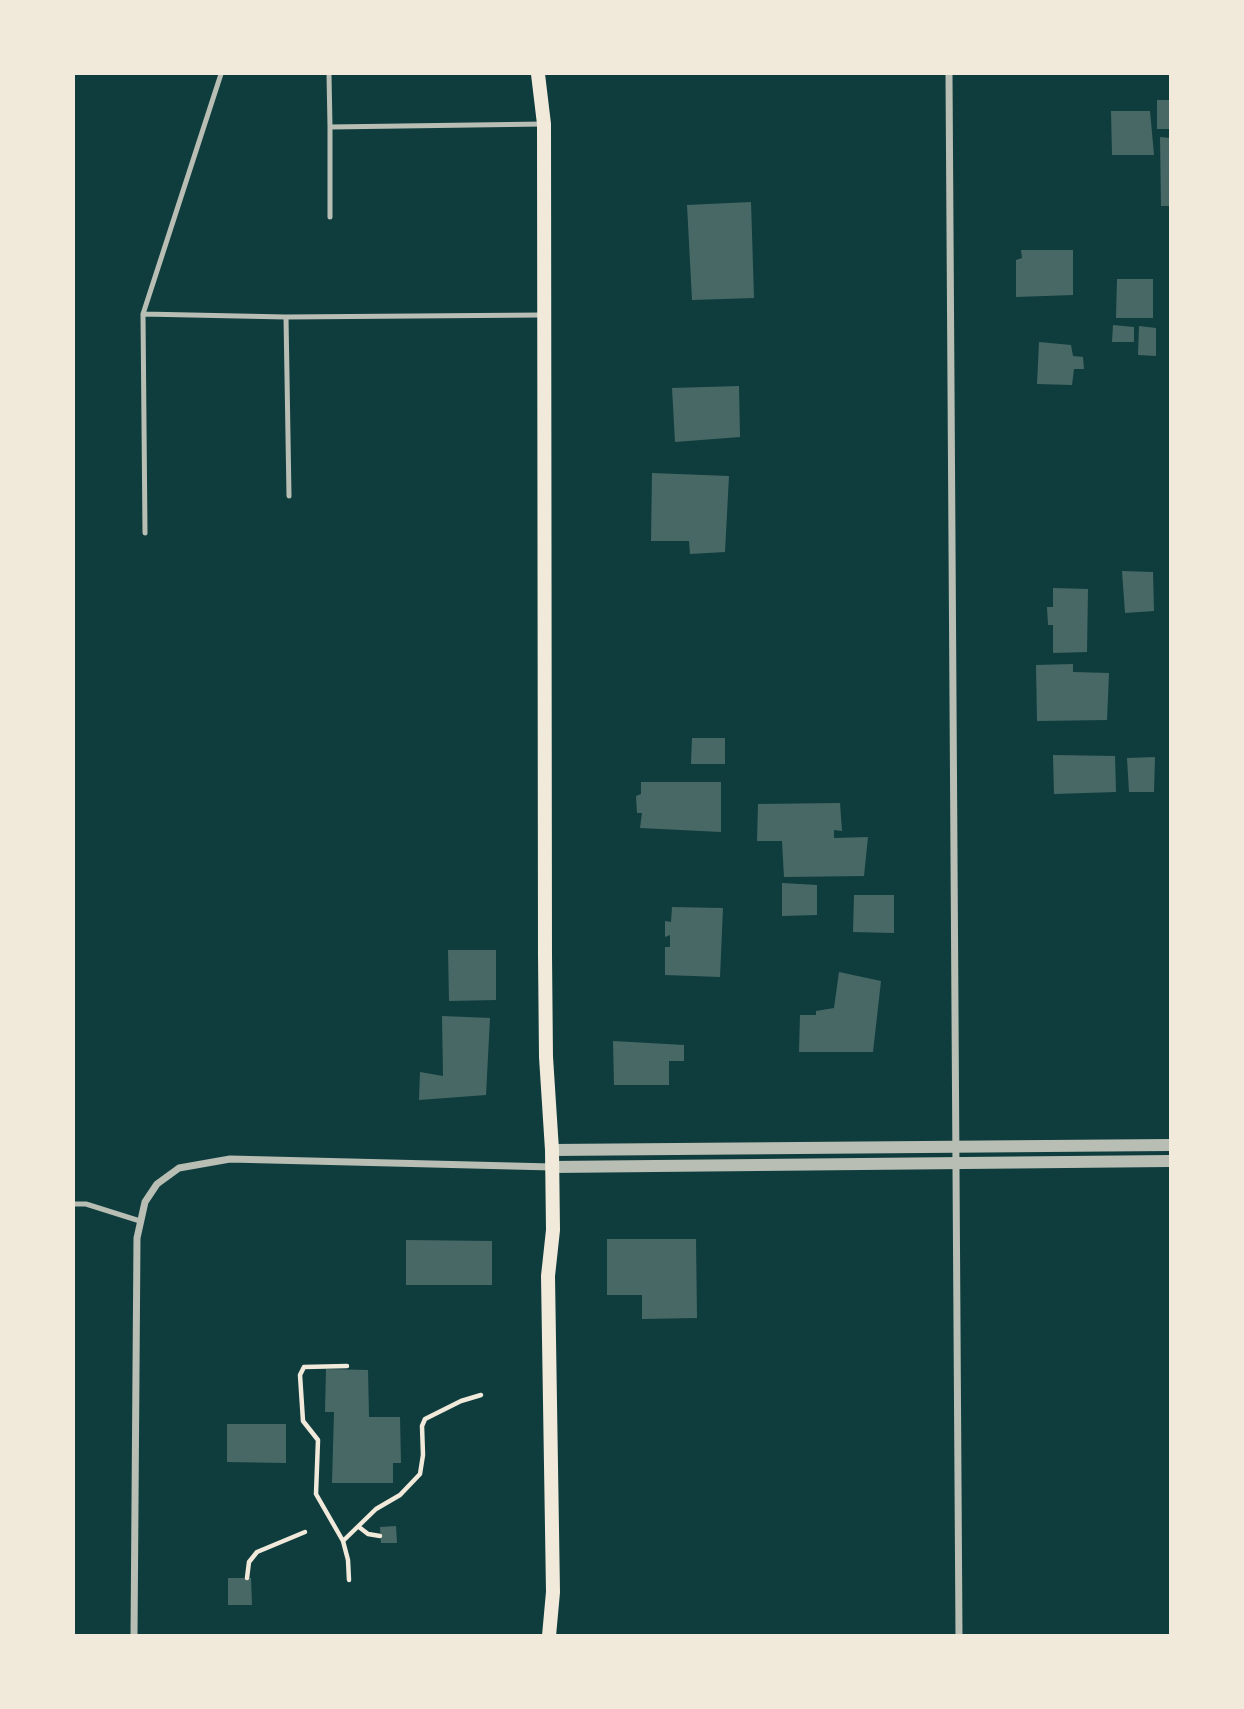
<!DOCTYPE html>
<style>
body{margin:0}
#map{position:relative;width:1244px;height:1709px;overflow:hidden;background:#0f3d3e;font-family:"Zilla Slab",serif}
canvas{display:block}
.frame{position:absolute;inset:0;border:75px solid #f1e9da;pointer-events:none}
</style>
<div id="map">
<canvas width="1244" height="1709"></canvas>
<div class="frame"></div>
</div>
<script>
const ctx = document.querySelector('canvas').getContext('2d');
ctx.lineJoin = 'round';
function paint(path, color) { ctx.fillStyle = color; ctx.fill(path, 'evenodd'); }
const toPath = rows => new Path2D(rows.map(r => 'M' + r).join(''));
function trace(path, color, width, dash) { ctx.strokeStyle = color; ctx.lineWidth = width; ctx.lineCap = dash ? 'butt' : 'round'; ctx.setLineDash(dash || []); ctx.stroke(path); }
paint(toPath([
 [1157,100,1170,100,1170,129,1157,129],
 [1111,111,1150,111,1154,155,1112,155],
 [1160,137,1170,138,1170,206,1161,206],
 [751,202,754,298,692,300,687,205],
 [1021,250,1073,250,1073,295,1016,297,1016,260,1022,258],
 [1117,279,1153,279,1153,318,1116,318],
 [1113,325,1134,327,1134,342,1112,342],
 [1139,326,1156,328,1156,356,1138,355],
 [1039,342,1071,345,1073,356,1083,357,1084,369,1074,369,1072,385,1037,384],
 [739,386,740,437,675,442,672,388],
 [652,473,729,476,725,552,690,554,689,541,651,541],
 [1122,571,1153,572,1154,611,1125,613],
 [1053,588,1088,589,1087,652,1053,653,1053,625,1048,625,1047,607,1053,607],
 [1073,664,1073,672,1109,673,1107,720,1037,721,1036,665],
 [692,738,725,738,725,764,691,764],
 [1053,755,1115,756,1116,792,1054,794],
 [1155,757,1154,792,1129,792,1127,758],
 [641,782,721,782,721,832,640,828,642,813,637,813,636,796,641,794],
 [840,803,842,831,834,830,834,838,868,837,864,876,784,877,782,841,757,841,758,804],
 [782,883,817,885,817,915,782,916],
 [854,895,894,895,894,933,853,932],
 [672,907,723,908,720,977,665,975,665,947,670,947,670,935,665,937,665,921,671,922],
 [448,950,496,950,496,1000,449,1001],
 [839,972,881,981,873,1052,799,1052,800,1015,816,1015,816,1011,834,1008],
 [442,1016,490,1018,486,1095,419,1100,420,1072,443,1076],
 [613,1041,684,1045,684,1061,669,1061,669,1085,614,1085],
 [607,1239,696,1239,697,1318,642,1319,642,1295,607,1295],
 [406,1240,492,1241,492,1285,406,1285],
 [326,1369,368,1370,369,1417,400,1417,401,1463,393,1463,393,1483,332,1483,334,1412,325,1412],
 [227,1424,286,1424,286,1463,227,1462],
 [396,1526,397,1543,381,1543,380,1527],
 [228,1578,251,1578,252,1605,228,1605]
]), '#486865');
trace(toPath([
 [347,1366,304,1367,300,1375,303,1421,318,1440,316,1494,343,1541,348,1560,349,1580],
 [359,1527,368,1534,380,1536],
 [343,1541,376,1509,400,1495,420,1474,423,1455,422,1426,425,1419,461,1401,481,1395],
 [247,1578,249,1562,257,1552,305,1532]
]), '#f1e9da', 4.5);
trace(toPath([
 [221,74,143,314,286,317,542,315],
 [329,74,330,127,544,124],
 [330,217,330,127],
 [143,314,145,533],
 [286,317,289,496],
 [74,1204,86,1204,140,1221]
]), '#b8beb3', 5);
trace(toPath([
 [949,74,959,1636],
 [134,1636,137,1238,145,1202,157,1184,179,1168,230,1159,552,1167]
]), '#b8beb3', 7);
trace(toPath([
 [552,1150,1170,1145],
 [552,1167,1170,1161]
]), '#b8beb3', 12);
trace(toPath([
 [538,74,544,124,545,956,546,1057,552,1150,553,1230,548,1276,553,1592,549,1636]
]), '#f1e9da', 14);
</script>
